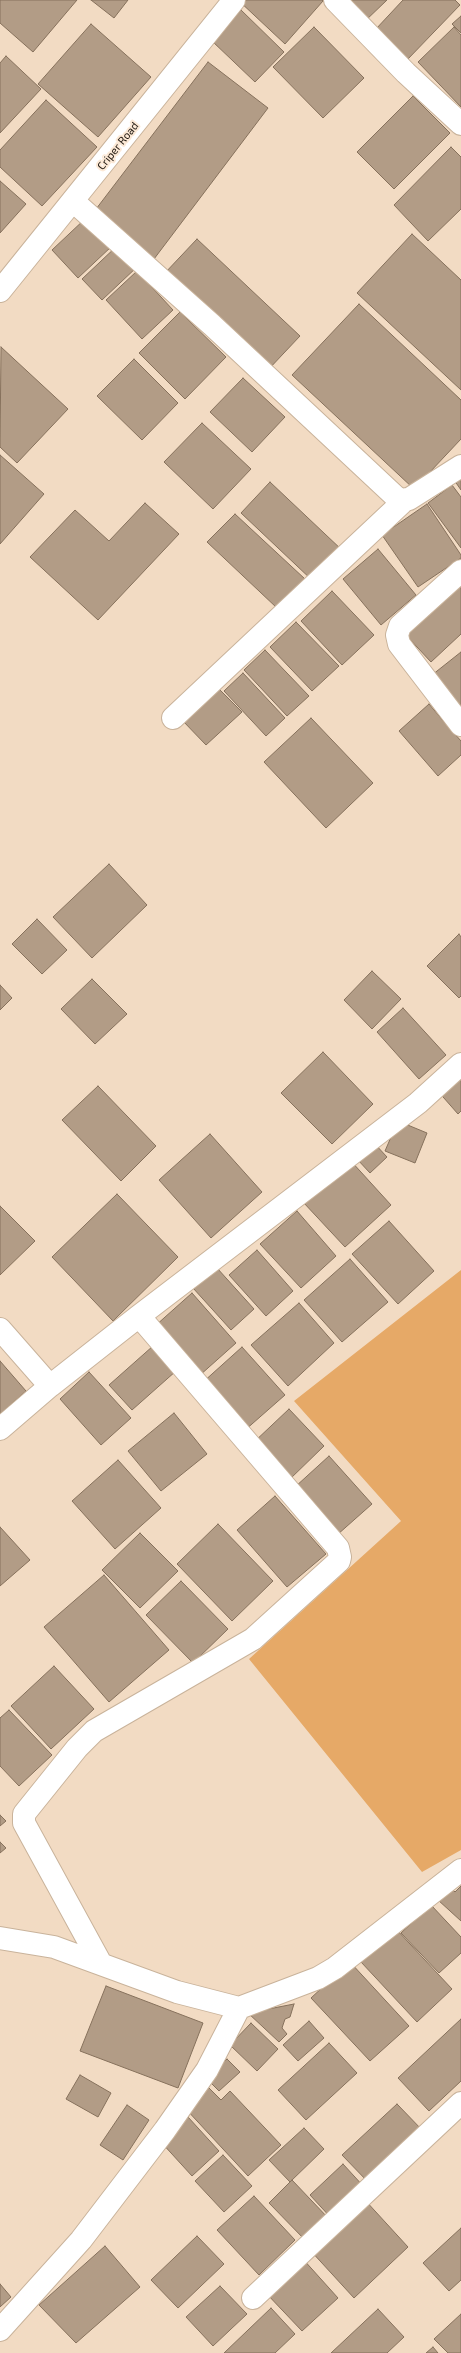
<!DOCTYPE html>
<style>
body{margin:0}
canvas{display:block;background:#f2dbc3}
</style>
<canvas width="461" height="2353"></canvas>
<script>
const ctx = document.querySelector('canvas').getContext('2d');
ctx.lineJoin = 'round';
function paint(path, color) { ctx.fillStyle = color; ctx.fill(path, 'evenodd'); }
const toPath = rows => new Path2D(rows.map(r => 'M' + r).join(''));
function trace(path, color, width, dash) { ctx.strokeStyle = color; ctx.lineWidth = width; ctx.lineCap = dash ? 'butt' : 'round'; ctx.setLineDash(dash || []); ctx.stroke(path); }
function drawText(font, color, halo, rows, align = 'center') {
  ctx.font = font + ' "Exo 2",sans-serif'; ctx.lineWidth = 4; ctx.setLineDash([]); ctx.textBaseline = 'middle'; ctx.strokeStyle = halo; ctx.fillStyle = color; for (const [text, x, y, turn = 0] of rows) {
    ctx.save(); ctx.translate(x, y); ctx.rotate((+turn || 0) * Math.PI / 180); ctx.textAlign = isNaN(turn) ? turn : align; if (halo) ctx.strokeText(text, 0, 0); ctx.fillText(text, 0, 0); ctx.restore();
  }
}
paint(toPath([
 [461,1270,461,1850,422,1872,249,1659,401,1521,294,1401]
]), '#e6a967');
const building = toPath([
 [0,0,77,0,33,52,0,23,0,0],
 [91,0,128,0,114,18,91,0],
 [238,0,322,0,323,1,285,44,238,0],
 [340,0,387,0,363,23,340,0],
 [403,0,455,0,460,5,407,60,375,30,403,0],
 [241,10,284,52,255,82,212,41,241,10],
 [461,16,461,33,452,24,461,16],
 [91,24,151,77,98,137,38,84,91,24],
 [314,27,364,78,323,118,273,67,314,27],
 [454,27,461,35,461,107,418,62,454,27],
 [6,56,41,89,0,133,0,63,6,56],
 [208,62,268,108,154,259,93,213,208,62],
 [413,96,450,133,394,189,357,152,413,96],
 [46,100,97,147,42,206,0,167,0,150,46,100],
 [451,147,461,157,461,209,428,241,394,205,451,147],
 [0,181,26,204,0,233,0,181],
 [86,218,112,246,78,278,52,250,86,218],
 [412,234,461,280,461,390,357,293,412,234],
 [197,239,300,336,267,371,164,274,197,239],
 [118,245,138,266,102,300,82,279,118,245],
 [137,271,173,310,142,339,106,300,137,271],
 [359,304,461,400,461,439,414,489,292,375,359,304],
 [180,312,226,357,185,399,139,353,180,312],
 [1,347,68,409,17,463,0,447,1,347],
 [134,359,178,403,142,440,97,396,134,359],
 [243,378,285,417,252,452,210,412,243,378],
 [202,423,251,469,213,509,164,462,202,423],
 [0,455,44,494,0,544,0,455],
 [461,471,461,490,452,477,461,471],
 [270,482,343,551,314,582,241,513,270,482],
 [452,485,461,497,461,548,428,503,452,485],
 [145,503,179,534,98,620,30,557,75,510,109,541,145,503],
 [427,504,461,555,461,558,418,587,382,535,427,504],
 [235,514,305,579,277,608,207,542,235,514],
 [378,549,416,595,381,625,343,579,378,549],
 [461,579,461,634,431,662,403,632,461,579],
 [332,591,374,635,342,665,301,621,332,591],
 [296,622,339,666,312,691,270,647,296,622],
 [265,650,309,696,287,716,244,670,265,650],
 [461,652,461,712,432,675,461,652],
 [243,673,285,718,266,736,224,691,243,673],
 [217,687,242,712,206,745,182,720,217,687],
 [429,704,445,723,448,720,454,733,461,741,461,755,438,776,399,731,429,704],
 [311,718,373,783,326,828,264,762,311,718],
 [109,864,147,905,92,958,53,917,109,864],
 [37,919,67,950,42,974,12,944,37,919],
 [459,934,461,937,461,996,459,998,427,966,459,934],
 [372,971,401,999,372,1029,344,1000,372,971],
 [92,979,127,1014,95,1044,61,1009,92,979],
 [0,985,12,998,0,1010,0,985],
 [403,1008,446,1055,419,1079,377,1032,403,1008],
 [323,1052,373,1104,332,1144,281,1093,323,1052],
 [461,1067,461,1111,458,1114,436,1089,461,1067],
 [98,1086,156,1146,121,1181,62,1120,98,1086],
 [398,1121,427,1133,415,1163,385,1151,398,1121],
 [210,1134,262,1192,211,1238,159,1180,210,1134],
 [374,1143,387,1157,370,1173,357,1159,374,1143],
 [350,1160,391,1205,345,1247,303,1202,350,1160],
 [117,1194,178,1257,113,1321,52,1257,117,1194],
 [0,1206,35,1241,0,1275,0,1206],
 [297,1211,336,1256,301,1288,260,1244,297,1211],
 [389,1221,434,1271,398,1304,352,1254,389,1221],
 [257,1250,293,1291,266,1316,229,1275,257,1250],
 [350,1259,388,1302,342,1342,304,1300,350,1259],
 [217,1268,254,1309,231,1330,193,1288,217,1268],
 [192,1293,236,1343,199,1376,155,1326,192,1293],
 [299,1303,334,1343,288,1386,251,1345,299,1303],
 [153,1346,176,1371,132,1410,109,1385,153,1346],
 [242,1347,285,1395,244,1431,202,1383,242,1347],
 [0,1361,26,1391,0,1414,0,1361],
 [89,1372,131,1418,101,1445,60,1399,89,1372],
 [289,1409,324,1446,289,1480,253,1443,289,1409],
 [174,1413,207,1454,161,1491,128,1451,174,1413],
 [329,1456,372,1504,337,1535,295,1487,329,1456],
 [118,1460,161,1508,115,1549,72,1501,118,1460],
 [275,1496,326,1554,287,1587,237,1530,275,1496],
 [218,1524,273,1581,232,1621,177,1564,218,1524],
 [0,1527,30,1560,0,1586,0,1527],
 [140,1533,178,1571,140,1608,102,1570,140,1533],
 [104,1575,169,1650,109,1702,44,1627,104,1575],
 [181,1581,228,1629,193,1663,146,1615,181,1581],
 [54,1666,94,1709,51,1749,11,1706,54,1666],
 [9,1710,52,1755,19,1786,0,1766,0,1718,9,1710],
 [0,1815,6,1821,0,1826,0,1815],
 [0,1842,6,1848,0,1853,0,1842],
 [461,1886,461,1921,438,1900,450,1887,455,1892,461,1886],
 [431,1905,461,1937,461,1953,439,1973,401,1933,431,1905],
 [396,1929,452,1989,417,2022,361,1962,396,1929],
 [350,1962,409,2026,370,2061,311,1998,350,1962],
 [106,1986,203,2023,178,2088,80,2051,106,1986],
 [294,2004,290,2017,285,2019,282,2028,287,2034,279,2042,248,2013,294,2004],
 [461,2019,461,2081,429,2111,398,2078,461,2019],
 [309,2021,324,2038,298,2061,283,2045,309,2021],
 [251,2023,278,2049,257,2071,230,2045,251,2023],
 [329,2043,357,2073,306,2120,278,2090,329,2043],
 [227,2059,240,2072,219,2091,207,2079,227,2059],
 [80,2075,111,2093,98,2117,66,2099,80,2075],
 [207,2086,221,2100,230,2091,281,2145,248,2176,185,2108,207,2086],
 [397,2104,424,2132,369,2183,342,2155,397,2104],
 [127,2105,149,2120,123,2160,100,2145,127,2105],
 [188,2117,219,2151,192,2176,161,2142,188,2117],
 [304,2128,324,2149,290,2182,269,2160,304,2128],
 [223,2155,252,2186,224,2212,195,2181,223,2155],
 [343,2164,365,2188,332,2219,310,2195,343,2164],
 [292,2180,330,2220,306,2241,269,2203,292,2180],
 [254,2196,295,2240,259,2275,217,2230,254,2196],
 [364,2199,408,2247,354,2298,310,2250,364,2199],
 [461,2228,461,2280,449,2291,423,2263,461,2228],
 [197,2236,224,2264,178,2308,151,2280,197,2236],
 [105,2246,140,2287,76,2343,39,2305,105,2246],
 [302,2258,338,2298,302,2331,265,2292,302,2258],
 [0,2284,11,2297,0,2307,0,2284],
 [220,2286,247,2314,213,2346,186,2317,220,2286],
 [271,2308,295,2334,275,2353,224,2353,271,2308],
 [378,2309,404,2337,387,2353,331,2353,378,2309],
 [461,2314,461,2353,448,2353,434,2339,461,2314],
 [433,2347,438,2353,426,2353,433,2347]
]);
paint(building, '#b29c86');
trace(building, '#86715c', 1);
const minor = toPath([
 [335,0,406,73,461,124],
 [73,201,212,325,397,498,402,500,409,499,461,466],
 [461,571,400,626,397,635,399,644,461,725],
 [173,718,406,499],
 [0,1329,50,1386],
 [0,1429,50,1386,139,1316,418,1103,461,1064],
 [0,1938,54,1947,177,1992,239,2008,318,1978,335,1968,461,1870],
 [100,1962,24,1823,24,1814,77,1748,94,1731,253,1639,339,1561,340,1557,338,1548,139,1316],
 [253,2298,461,2103],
 [0,2330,81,2240,165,2130,207,2070,239,2008]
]);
const major = toPath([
 [0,291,234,0]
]);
trace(minor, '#c9b39b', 24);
trace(major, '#c9b39b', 24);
trace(minor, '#fff', 22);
trace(major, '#fff', 22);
drawText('11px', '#201810', '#fce9d6', [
 ["Criper Road",118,146,-51]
]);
</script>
